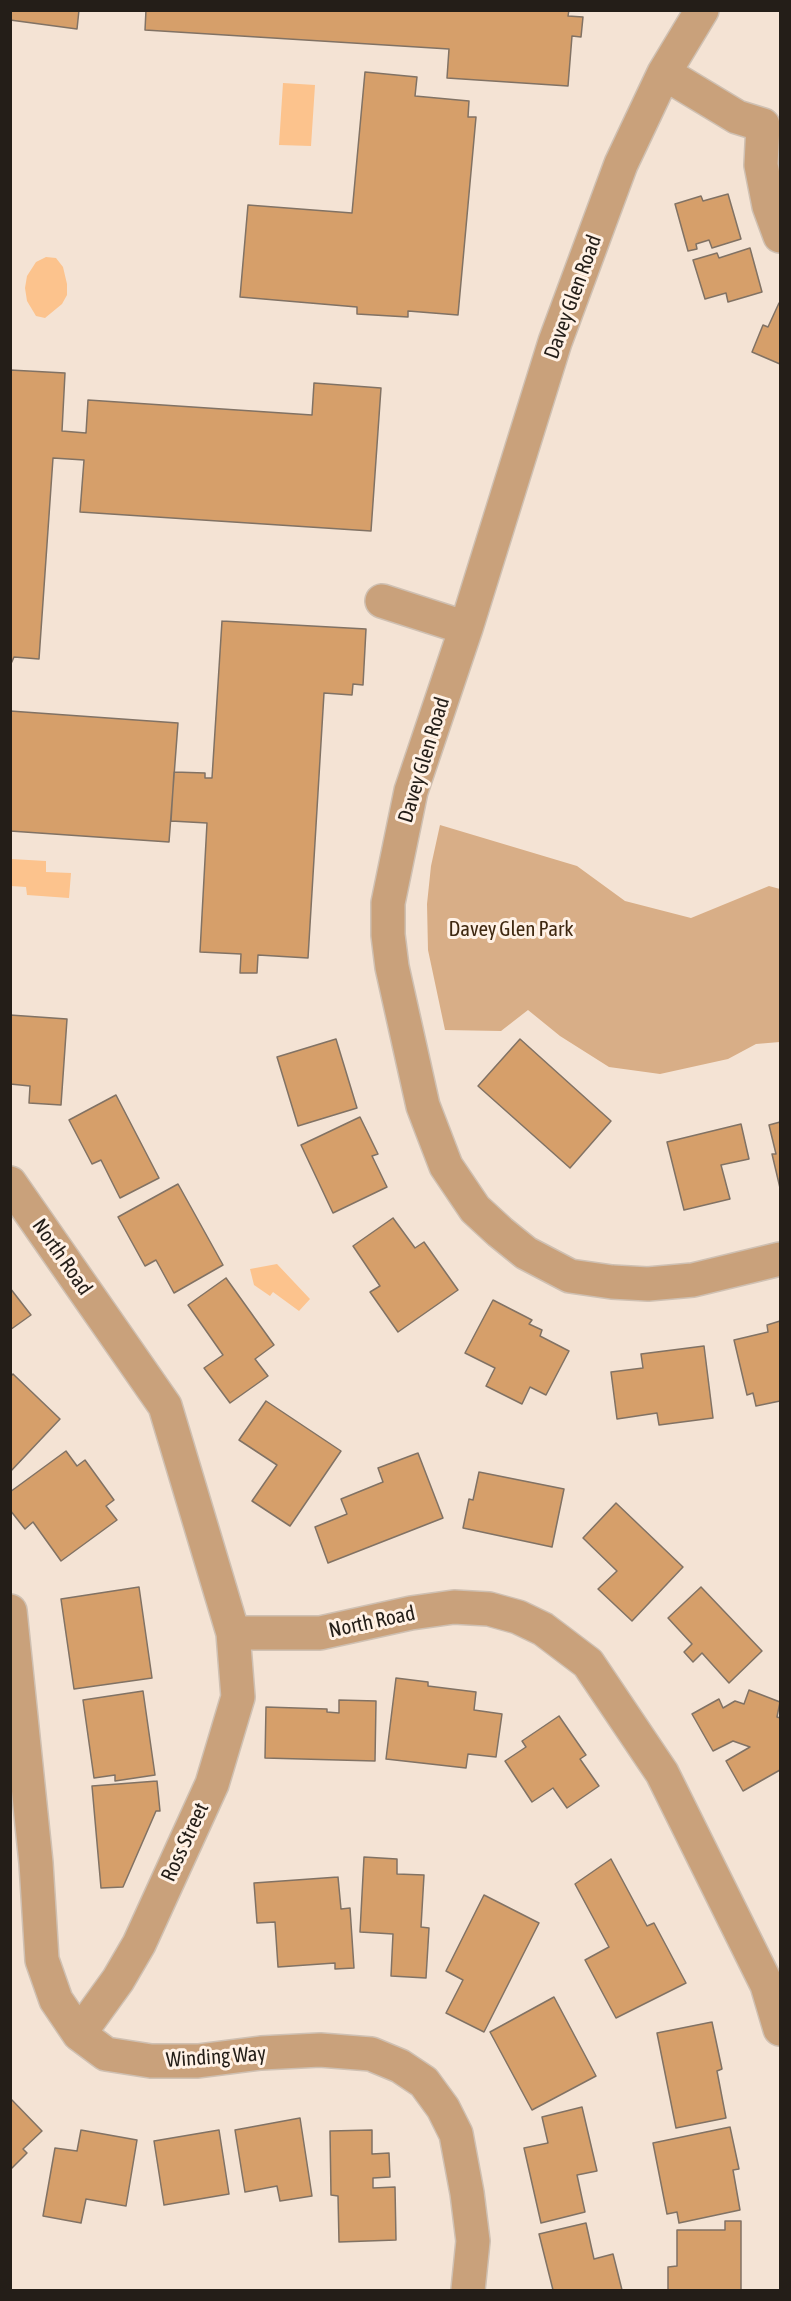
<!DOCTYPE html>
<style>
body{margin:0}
#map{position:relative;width:791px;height:2301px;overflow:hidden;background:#f4e3d4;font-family:"Asap Condensed",sans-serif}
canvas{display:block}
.frame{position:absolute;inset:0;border:12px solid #241e18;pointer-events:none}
</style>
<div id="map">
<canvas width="791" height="2301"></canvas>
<div class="frame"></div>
</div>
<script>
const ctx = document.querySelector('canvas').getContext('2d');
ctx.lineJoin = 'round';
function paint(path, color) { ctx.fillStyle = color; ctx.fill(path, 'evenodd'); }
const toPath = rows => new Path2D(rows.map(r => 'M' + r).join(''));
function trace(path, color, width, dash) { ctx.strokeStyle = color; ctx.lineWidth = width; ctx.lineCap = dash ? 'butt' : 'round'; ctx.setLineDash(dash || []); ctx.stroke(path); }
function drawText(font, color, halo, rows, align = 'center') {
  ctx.font = font + ' "Asap Condensed",sans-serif'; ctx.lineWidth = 6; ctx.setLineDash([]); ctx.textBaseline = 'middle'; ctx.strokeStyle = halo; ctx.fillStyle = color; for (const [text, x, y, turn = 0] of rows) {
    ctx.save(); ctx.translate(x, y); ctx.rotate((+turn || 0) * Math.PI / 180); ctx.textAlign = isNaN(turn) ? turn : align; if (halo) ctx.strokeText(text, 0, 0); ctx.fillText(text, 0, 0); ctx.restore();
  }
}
paint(toPath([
 [440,825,577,866,625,901,691,918,769,886,780,889,780,1042,756,1044,728,1059,660,1074,609,1067,560,1036,528,1010,501,1031,445,1030,428,950,427,904,431,866]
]), '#d8ae87');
paint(toPath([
 [283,83,315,85,311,146,279,145],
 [46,257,56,258,63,267,67,284,67,295,62,304,45,318,36,316,27,301,25,288,27,276,36,262],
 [11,859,46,861,46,872,71,873,69,898,27,895,26,887,11,886],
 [277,1264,310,1299,299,1311,273,1292,270,1296,254,1285,250,1269]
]), '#fcc38d');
const building = toPath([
 [10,10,79,10,77,29,10,20,10,10],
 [146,10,569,10,568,16,583,17,581,37,572,36,568,86,447,78,449,49,145,30,146,10],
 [365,72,417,77,415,96,469,101,468,117,476,117,458,315,408,311,408,317,357,314,357,307,240,297,248,205,352,213,365,72],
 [728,194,741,239,712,248,709,240,696,244,697,249,688,251,675,204,701,196,703,201,728,194],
 [750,248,762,292,728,302,726,293,705,299,693,260,717,253,719,258,750,248],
 [779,303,780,304,780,364,752,352,763,325,768,327,779,303],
 [10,370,65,373,62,431,86,433,88,400,312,415,314,383,381,388,371,531,80,512,84,460,53,458,39,659,14,657,10,666,10,370],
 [222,621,366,629,363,685,353,684,352,695,324,693,308,958,258,955,257,973,240,973,241,954,200,952,207,823,171,821,174,772,205,773,205,778,212,778,222,621],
 [10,711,178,723,169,842,10,831,10,711],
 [10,1015,67,1019,61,1105,29,1103,30,1086,10,1084,10,1015],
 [336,1039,357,1108,298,1126,277,1057,336,1039],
 [520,1039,611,1121,570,1168,478,1086,520,1039],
 [116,1095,159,1178,120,1198,101,1160,92,1164,69,1120,116,1095],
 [360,1117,378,1154,372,1156,387,1187,333,1213,301,1145,360,1117],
 [780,1122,780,1188,772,1154,776,1154,769,1125,780,1122],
 [741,1124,749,1159,721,1165,730,1199,684,1210,667,1142,741,1124],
 [178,1184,223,1265,174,1293,156,1260,145,1266,118,1217,178,1184],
 [393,1218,415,1248,424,1242,458,1290,398,1332,370,1292,380,1286,353,1246,393,1218],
 [226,1278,274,1345,255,1359,268,1376,230,1403,204,1368,223,1355,188,1305,226,1278],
 [10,1288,31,1315,10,1330,10,1288],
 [493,1300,532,1320,529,1324,542,1330,540,1336,569,1351,546,1395,530,1387,522,1404,486,1386,495,1368,465,1353,493,1300],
 [780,1321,780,1401,756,1406,753,1393,747,1395,734,1340,768,1332,767,1325,780,1321],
 [704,1346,713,1418,659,1425,657,1413,617,1419,611,1372,643,1368,641,1354,704,1346],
 [13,1374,60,1419,10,1472,10,1377,13,1374],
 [266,1401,341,1451,290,1526,252,1501,277,1465,239,1440,266,1401],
 [66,1451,77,1466,85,1460,114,1500,106,1506,117,1520,61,1561,33,1522,25,1529,10,1510,10,1492,66,1451],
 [418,1453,443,1518,328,1563,315,1527,347,1514,341,1499,383,1482,378,1468,418,1453],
 [479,1472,564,1489,552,1547,463,1528,469,1499,473,1500,479,1472],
 [616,1503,683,1567,632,1621,598,1589,617,1571,583,1538,616,1503],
 [139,1587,152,1678,74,1689,61,1599,139,1587],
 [701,1587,762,1651,729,1683,702,1653,693,1662,684,1652,692,1644,668,1618,701,1587],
 [396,1678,428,1682,428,1686,476,1692,474,1710,502,1714,496,1757,468,1754,466,1768,386,1759,396,1678],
 [749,1690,780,1702,777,1717,780,1718,780,1770,743,1791,726,1761,750,1747,733,1741,713,1751,692,1714,719,1699,723,1708,735,1701,744,1704,749,1690],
 [143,1691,155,1775,115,1781,115,1775,94,1778,83,1700,143,1691],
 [339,1700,376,1701,375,1761,265,1758,266,1707,327,1709,327,1712,339,1713,339,1700],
 [559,1716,586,1755,580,1759,599,1786,567,1808,553,1788,532,1802,505,1761,526,1747,522,1741,559,1716],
 [157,1781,160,1811,156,1811,123,1887,101,1888,92,1786,157,1781],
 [364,1857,397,1859,397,1874,424,1875,421,1927,429,1928,426,1978,391,1976,393,1934,360,1932,364,1857],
 [611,1859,647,1926,654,1923,686,1983,616,2018,585,1960,609,1947,575,1884,611,1859],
 [338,1877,341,1909,350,1908,354,1968,335,1969,335,1963,278,1967,275,1922,257,1923,254,1883,338,1877],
 [484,1895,539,1923,484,2032,446,2013,463,1980,446,1971,484,1895],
 [554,1997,596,2076,532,2110,490,2032,554,1997],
 [712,2022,722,2069,717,2071,726,2118,676,2128,657,2033,712,2022],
 [10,2098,42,2131,23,2149,27,2153,10,2170,10,2098],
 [582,2107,597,2171,577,2175,585,2212,541,2223,524,2148,548,2143,542,2117,582,2107],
 [300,2118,312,2196,280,2201,277,2186,245,2192,235,2130,300,2118],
 [730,2127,739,2169,733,2170,740,2210,679,2223,677,2212,667,2214,653,2143,730,2127],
 [81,2130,137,2140,126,2206,86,2199,81,2223,43,2216,55,2148,77,2151,81,2130],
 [219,2130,229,2194,164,2205,154,2141,219,2130],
 [372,2130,372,2154,389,2153,390,2177,373,2178,373,2188,395,2187,396,2240,339,2242,338,2196,331,2195,330,2131,372,2130],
 [725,2221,741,2221,741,2290,668,2290,668,2267,677,2266,677,2230,725,2230,725,2221],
 [586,2223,594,2259,613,2254,622,2290,553,2290,539,2234,586,2223]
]);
paint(building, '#d69f6a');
trace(building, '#817264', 1.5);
const minor = toPath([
 [702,10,664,73,621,164,555,342,466,628,411,791,388,903,388,935,392,967,423,1106,446,1166,475,1209,500,1232,526,1253,570,1276,612,1282,648,1284,693,1280,780,1259],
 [664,73,737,117,763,125],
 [763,125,761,165,769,206,780,236],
 [382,601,466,628],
 [10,1183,165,1406,233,1633,320,1633,411,1613,454,1607,489,1609,518,1617,543,1629,588,1663,662,1773,767,1985,780,2029],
 [10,1611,36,1863,42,1960,56,2000,79,2034,106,2054,151,2061,198,2061,261,2053,320,2050,371,2054,400,2066,424,2082,443,2108,456,2134,467,2193,473,2241,468,2290],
 [79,2034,118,1980,139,1944,212,1784,238,1697,233,1633]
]);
trace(minor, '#cfc0b2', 36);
trace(minor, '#c9a17b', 33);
drawText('21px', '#241e18', '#fff1e5', [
 ["Davey Glen Road",573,297,-70],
 ["Davey Glen Road",424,760,-73],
 ["North Road",62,1257,55],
 ["North Road",372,1622,-12],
 ["Ross Street",185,1842,-65],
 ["Winding Way",216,2057,-4]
]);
drawText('21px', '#3f2810', '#fff1e5', [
 ["Davey Glen Park",511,929]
]);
</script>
